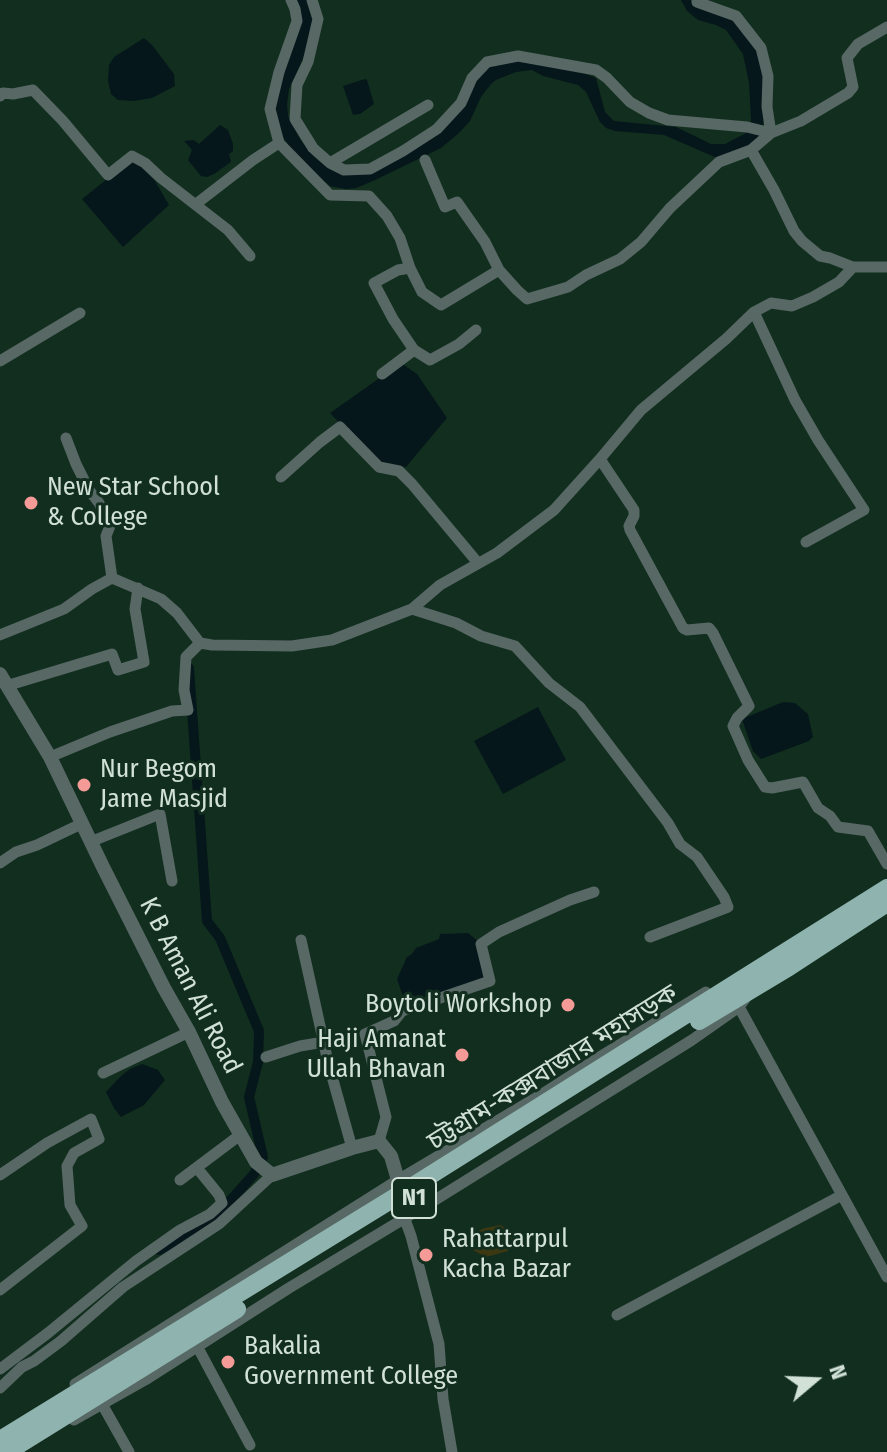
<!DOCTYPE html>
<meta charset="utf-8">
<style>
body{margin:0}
#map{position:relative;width:887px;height:1452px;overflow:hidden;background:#122e1f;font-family:"Fira Sans Condensed",sans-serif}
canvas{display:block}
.north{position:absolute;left:775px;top:1340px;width:80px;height:80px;-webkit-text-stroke:6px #122e1f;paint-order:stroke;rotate:71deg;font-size:22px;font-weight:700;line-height:32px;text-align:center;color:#d1e1d7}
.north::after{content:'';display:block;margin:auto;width:28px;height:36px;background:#d1e1d7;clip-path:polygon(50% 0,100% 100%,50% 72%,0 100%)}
</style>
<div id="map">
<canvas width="887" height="1452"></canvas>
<div class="north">N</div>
</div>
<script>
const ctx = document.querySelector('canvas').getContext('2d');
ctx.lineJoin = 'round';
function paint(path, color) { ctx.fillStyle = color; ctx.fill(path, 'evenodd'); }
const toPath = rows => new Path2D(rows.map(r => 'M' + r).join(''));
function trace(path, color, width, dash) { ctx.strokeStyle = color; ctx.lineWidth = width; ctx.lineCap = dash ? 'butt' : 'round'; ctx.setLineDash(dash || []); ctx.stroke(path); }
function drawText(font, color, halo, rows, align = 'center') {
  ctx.font = font + ' "Fira Sans Condensed","Noto Sans Bengali",sans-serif'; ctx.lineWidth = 6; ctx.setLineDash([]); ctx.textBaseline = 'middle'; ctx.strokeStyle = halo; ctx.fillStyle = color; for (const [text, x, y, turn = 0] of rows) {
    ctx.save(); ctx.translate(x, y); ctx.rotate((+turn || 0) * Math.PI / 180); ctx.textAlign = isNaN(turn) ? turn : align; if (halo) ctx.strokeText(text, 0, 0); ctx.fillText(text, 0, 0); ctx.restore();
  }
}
paint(toPath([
 [500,1225,511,1230,513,1240,508,1251,486,1257,469,1248,469,1239,472,1233,485,1228]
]), '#3c3812');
paint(toPath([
 [292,0,308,0,314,14,305,54,289,89,287,104,288,116,300,139,313,156,325,166,359,172,445,126,481,70,510,59,578,71,596,78,605,112,614,121,676,127,711,144,725,144,750,131,751,119,749,83,743,54,726,30,716,25,698,20,687,11,681,0,695,0,735,19,758,51,763,63,764,117,761,134,742,152,717,158,664,135,615,131,606,128,600,122,586,92,578,85,543,76,532,70,516,72,496,80,491,84,481,97,470,121,459,133,441,148,373,181,356,188,346,189,330,186,295,156,280,132,274,103,299,22],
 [144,38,152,45,174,74,175,86,152,98,134,101,118,100,111,94,108,81,109,65,114,57],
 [365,79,367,80,374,104,360,114,353,115,343,86],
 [220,125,228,130,233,144,233,151,229,154,231,162,214,174,207,177,201,176,188,160,192,150,184,141,194,140,199,144],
 [134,160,155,181,169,205,123,247,82,199,127,163],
 [401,363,417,374,447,418,406,467,377,462,330,413],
 [783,702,795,703,808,714,813,737,809,741,761,759,753,751,742,719],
 [538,707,566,760,503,794,474,741],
 [468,933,480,943,487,979,406,1005,397,979,407,957,412,954,416,948,439,939,440,934],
 [142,1064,158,1070,165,1080,144,1105,121,1117,114,1108,106,1092,121,1076,130,1069]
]), '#05171a');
trace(toPath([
 [159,1250,192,1233,212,1218,229,1202,254,1174,263,1157,249,1097,258,1062,259,1031,220,938,207,921,189,668]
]), '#05171a', 10);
trace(toPath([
 [291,0,295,9,297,21,279,72,270,109,279,143,330,195,369,196,387,216,400,238,410,268,422,292,441,305,499,270],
 [312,0,318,19,308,62,297,85,295,119,313,148,330,163,344,170,370,169,403,151,437,129,461,103,472,78,487,62,518,56,596,70,607,78,630,102,649,113,668,120,747,127,771,133],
 [697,0,697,2,736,16,761,48,768,76,767,107,771,133],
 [0,96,3,93,13,94,33,90,63,121,108,175,132,156,145,163,161,178,228,230,250,256],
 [751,150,774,190,794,231,802,241,820,256,830,258,853,267,887,267],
 [425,160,445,207,457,202,485,242,499,270,517,290,527,299,568,287,586,275,620,259,641,242,670,208,719,162,751,150,771,133,801,121,848,93,853,87,847,58,858,44,887,27],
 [330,163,428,105],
 [196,204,253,160,279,143],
 [410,268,398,270,374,283,393,319,414,350,430,360,459,344,476,330],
 [754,312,795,400,818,440,864,510,806,542],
 [0,361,80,313],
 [382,374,414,350],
 [66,438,76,464,89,490,99,503,110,526,106,536,112,578],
 [600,459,634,510,634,516,629,526,630,530,683,628,687,630,709,628,713,633,749,706,737,718,733,726,748,760,765,787,772,788,803,782,818,808,830,816,838,827,868,831,887,864],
 [281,477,320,442,340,427,379,467,399,471,412,484,478,563],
 [412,609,456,623,481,636,515,646,549,683,580,707,668,823,680,844,697,857,724,897,728,907,650,937],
 [0,635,64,609,92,589,112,578,161,599,177,613,200,643,212,645,292,646,332,640,412,609,440,585,497,553,554,510,600,459,641,410,726,339,754,312,771,303,792,306,813,297,839,282,853,267],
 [6,686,112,654,118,670,144,662,135,609,138,588],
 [50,757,110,732,172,711,188,710,184,690,186,657,200,643],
 [90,842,160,814,172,881],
 [0,863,16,852,37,845,81,824],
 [301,940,328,1062,352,1148],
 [739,1007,887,1277],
 [266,1057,300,1046,324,1042],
 [103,1073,189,1032],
 [379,1141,386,1117,365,1034,394,1021,402,1011,490,981,481,944,499,932,570,900,594,892],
 [0,1175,47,1143,91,1119,99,1139,74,1153,67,1166,70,1205,82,1226,0,1290],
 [180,1180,240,1135],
 [403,1214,411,1236,439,1344,443,1399,452,1452],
 [617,1315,842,1195],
 [197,1346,250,1445],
 [0,1369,48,1333,136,1261,180,1230,210,1214,222,1203,219,1195,197,1168],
 [75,1384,398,1180,539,1096,598,1058,706,992],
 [0,1388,22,1367,34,1361,61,1341,123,1287,219,1224,272,1175],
 [102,1404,129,1452],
 [74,1420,145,1380,289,1288,435,1200,692,1040,739,1007,748,995]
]), '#576865', 11);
trace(toPath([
 [0,674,50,757,103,867,164,988,189,1032,222,1102,256,1162,272,1175,352,1148,379,1141,391,1156,398,1180]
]), '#576865', 14);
trace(toPath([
 [699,1021,789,967,887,903],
 [0,1440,402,1193,887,888],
 [7,1452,237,1309]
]), '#8fb4af', 18);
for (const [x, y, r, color] of [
 [31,503,8,"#f59b97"],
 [84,785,8,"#f59b97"],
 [568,1005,8,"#f59b97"],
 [462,1055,8,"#f59b97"],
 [426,1255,8,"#f59b97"],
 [228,1362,8,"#f59b97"]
]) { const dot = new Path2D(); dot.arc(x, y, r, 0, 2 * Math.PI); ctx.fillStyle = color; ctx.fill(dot); trace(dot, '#122e1f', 3); }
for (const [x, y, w] of [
 [414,1198,44]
]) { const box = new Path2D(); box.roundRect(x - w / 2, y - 20, w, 40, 6); ctx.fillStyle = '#122e1f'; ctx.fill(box); trace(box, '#d1e1d7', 2); }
drawText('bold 24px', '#d1e1d7', null, [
 ["N1",414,1198]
]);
drawText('26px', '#d1e1d7', '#122e1f', [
 ["New Star School",47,488],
 ["& College",47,518],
 ["Nur Begom",100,770],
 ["Jame Masjid",100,800],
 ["Boytoli Workshop",552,1005,"right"],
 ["Haji Amanat",446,1040,"right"],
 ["Ullah Bhavan",446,1070,"right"],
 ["Rahattarpul",442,1240],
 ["Kacha Bazar",442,1270],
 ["Bakalia",244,1347],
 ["Government College",244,1377]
], 'left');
drawText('26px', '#d1e1d7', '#122e1f', [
 ["K B Aman Ali Road",190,986,63],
 ["চট্টগ্রাম-কক্সবাজার মহাসড়ক",553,1068,-32]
]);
</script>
